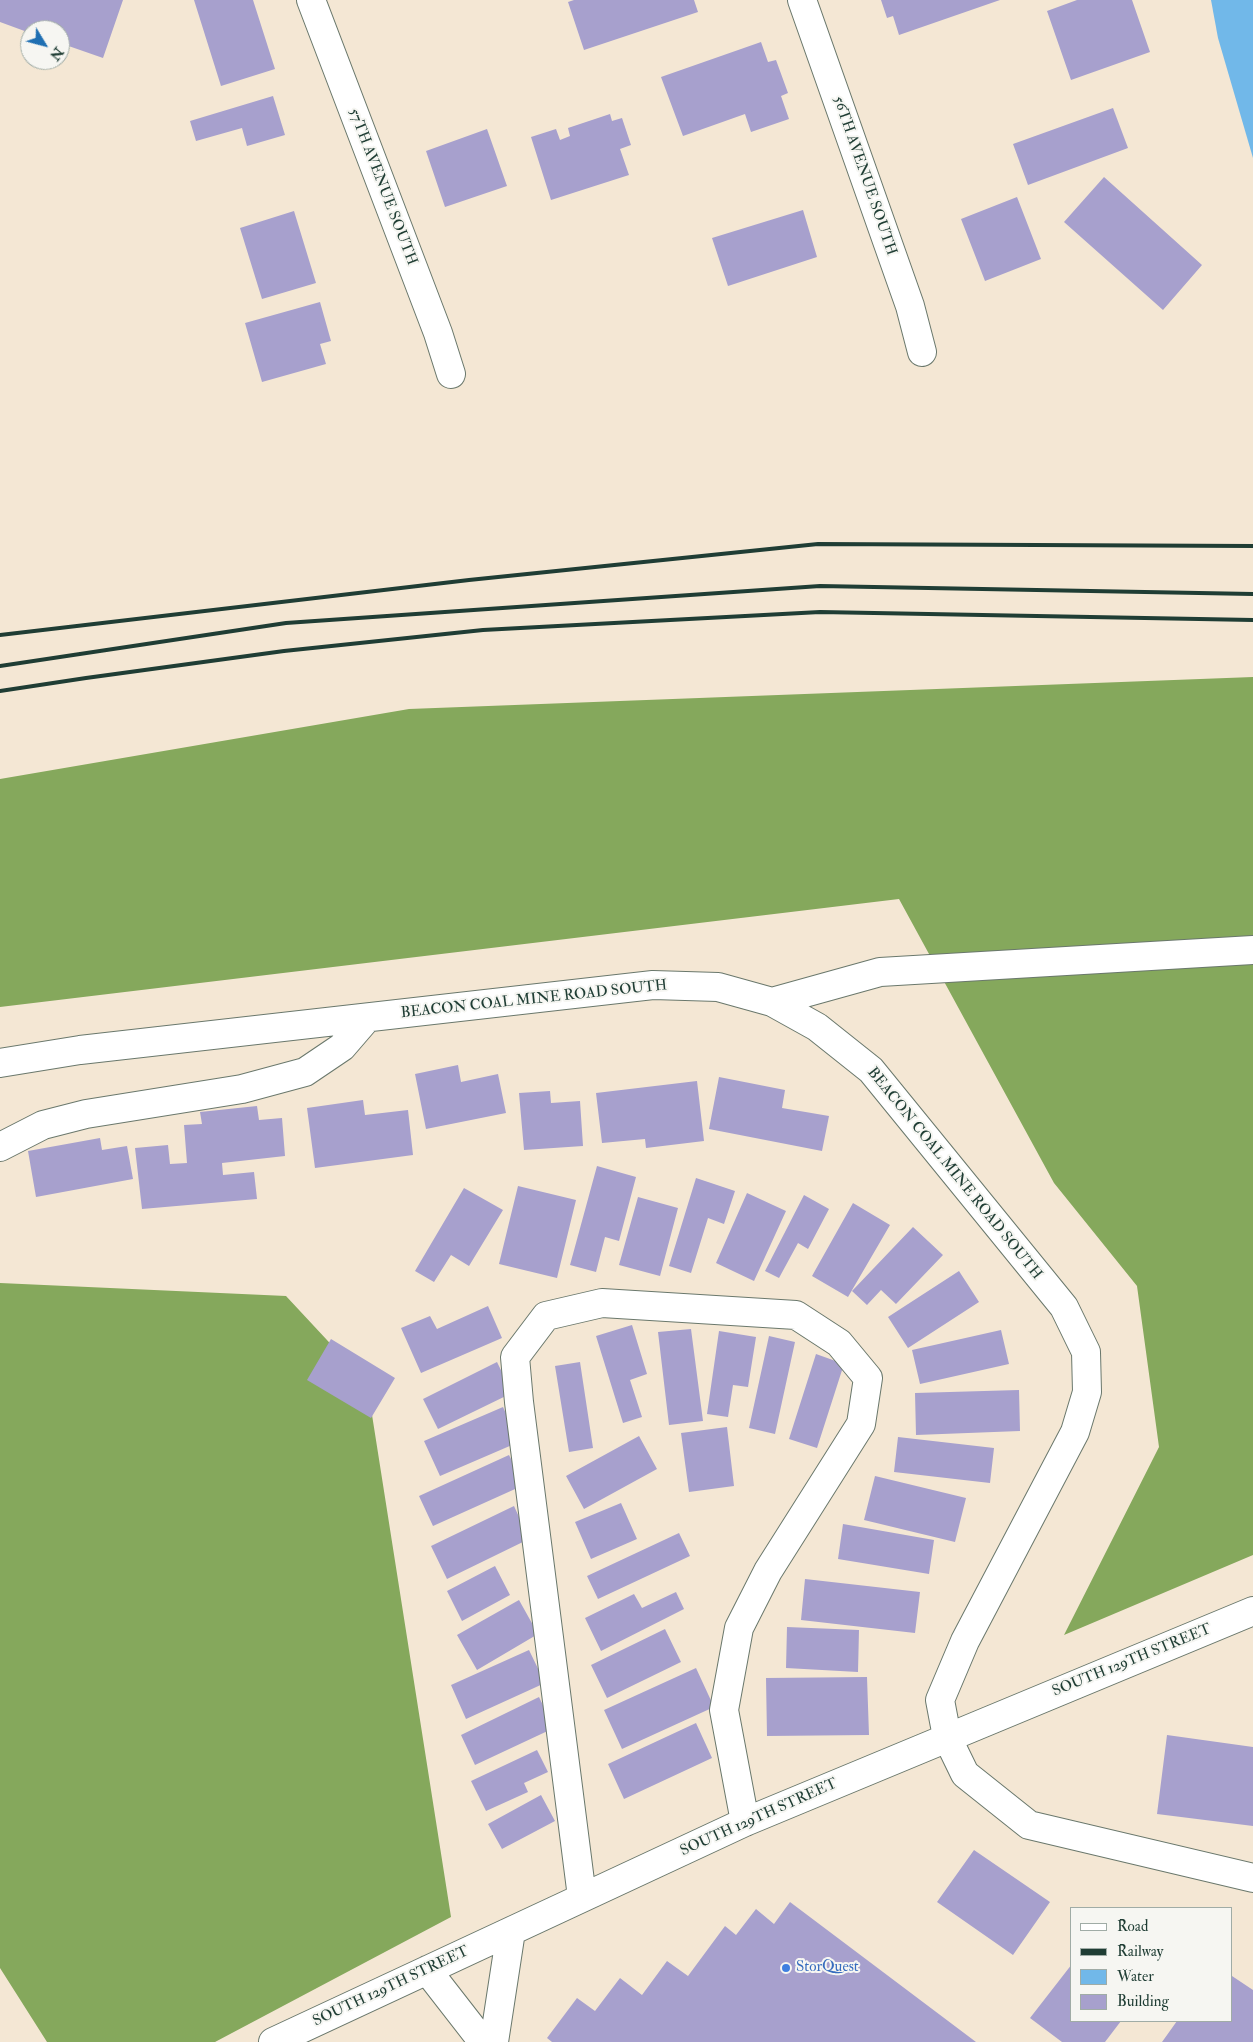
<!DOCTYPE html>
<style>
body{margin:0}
#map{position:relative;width:1253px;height:2042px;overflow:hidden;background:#f4e7d4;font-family:"IM FELL Double Pica",serif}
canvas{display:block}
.legend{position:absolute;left:1070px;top:1907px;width:162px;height:115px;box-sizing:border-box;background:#f6f6f2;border:1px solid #a0aca6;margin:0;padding:6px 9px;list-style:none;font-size:15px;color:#1f3d34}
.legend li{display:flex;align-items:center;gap:10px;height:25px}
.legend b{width:25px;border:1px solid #a0aca6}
.north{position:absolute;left:20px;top:20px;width:50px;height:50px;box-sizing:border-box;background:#f6f6f2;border:1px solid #a0aca6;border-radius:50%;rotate:127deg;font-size:14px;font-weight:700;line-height:20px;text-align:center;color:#1f3d34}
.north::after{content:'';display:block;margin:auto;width:18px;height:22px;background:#1f6fb2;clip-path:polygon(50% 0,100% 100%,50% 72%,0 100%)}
</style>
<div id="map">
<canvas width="1253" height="2042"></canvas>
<ul class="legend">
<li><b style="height:6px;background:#fff"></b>Road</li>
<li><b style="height:6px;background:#1f3d34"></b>Railway</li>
<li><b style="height:14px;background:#71b8e9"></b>Water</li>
<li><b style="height:14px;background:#a7a0cd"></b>Building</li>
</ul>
<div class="north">N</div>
</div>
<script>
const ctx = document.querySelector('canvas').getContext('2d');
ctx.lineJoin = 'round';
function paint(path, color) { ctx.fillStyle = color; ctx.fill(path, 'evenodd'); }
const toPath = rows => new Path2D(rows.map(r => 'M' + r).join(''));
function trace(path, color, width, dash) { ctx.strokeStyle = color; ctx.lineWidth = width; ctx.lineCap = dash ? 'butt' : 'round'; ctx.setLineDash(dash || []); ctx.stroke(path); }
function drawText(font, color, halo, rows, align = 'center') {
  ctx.font = font + ' "IM FELL Double Pica",serif'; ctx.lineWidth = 4; ctx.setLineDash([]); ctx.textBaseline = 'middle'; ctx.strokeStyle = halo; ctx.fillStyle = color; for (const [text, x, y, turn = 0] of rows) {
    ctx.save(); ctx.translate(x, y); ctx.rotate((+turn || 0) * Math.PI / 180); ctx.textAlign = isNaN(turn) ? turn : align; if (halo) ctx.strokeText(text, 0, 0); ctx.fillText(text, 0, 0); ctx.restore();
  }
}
paint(toPath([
 [1253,677,1253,1555,1064,1635,1159,1447,1137,1286,1054,1183,899,899,0,1007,0,779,409,709],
 [0,1283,286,1296,367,1383,451,1917,215,2042,47,2042,0,1968]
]), '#85a85c');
paint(toPath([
 [1211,0,1253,0,1253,158,1218,38]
]), '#71b8e9');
paint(toPath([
 [0,0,123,0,103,58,60,43,60,30,30,30,30,33,0,22],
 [194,0,253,0,275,69,221,86],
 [574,0,694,0,698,12,584,50,568,2],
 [881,0,1000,0,899,35,893,16,887,18],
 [1077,0,1132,0,1150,52,1071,80,1047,11],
 [761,42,768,62,776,60,788,93,781,96,789,119,751,132,745,114,683,136,661,77],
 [273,96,285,135,247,146,242,128,196,141,190,121],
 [1113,108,1128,148,1028,185,1013,144],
 [610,114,612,121,622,118,631,145,620,149,629,175,551,200,531,137,556,129,560,140,570,136,568,128],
 [487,129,507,186,445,207,426,151],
 [1104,177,1202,265,1163,310,1064,222],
 [1017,197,1041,259,985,281,961,219],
 [803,210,817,257,728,286,712,238],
 [294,211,316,283,262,299,240,228],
 [320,302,331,341,320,344,326,364,262,382,245,323],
 [458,1065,461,1082,498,1074,506,1113,426,1129,415,1074],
 [719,1077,785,1090,782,1108,829,1116,822,1151,709,1129],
 [697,1081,704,1141,646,1148,645,1139,602,1143,596,1093],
 [550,1091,551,1103,580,1101,583,1146,524,1150,519,1093],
 [363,1100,365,1115,408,1110,413,1155,315,1168,307,1108],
 [257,1106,259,1120,282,1118,285,1156,222,1163,223,1175,254,1172,257,1199,142,1209,135,1148,168,1145,170,1164,187,1163,184,1125,202,1124,200,1112],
 [100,1138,102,1150,127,1146,133,1179,36,1197,28,1151],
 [597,1166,636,1177,619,1241,605,1237,596,1272,570,1265],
 [696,1178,735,1191,724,1224,708,1218,691,1273,669,1266],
 [518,1186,576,1200,557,1278,499,1264],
 [464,1188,503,1210,469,1266,451,1255,434,1282,415,1271],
 [747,1193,786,1211,754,1281,716,1263],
 [804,1195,829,1209,808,1249,798,1243,779,1278,765,1271],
 [638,1197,678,1208,660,1276,619,1265],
 [853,1203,890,1225,848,1297,812,1276],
 [913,1227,943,1255,896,1304,881,1290,867,1305,852,1291],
 [959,1271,979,1302,908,1348,888,1317],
 [488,1306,502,1338,421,1373,401,1328,430,1316,437,1329],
 [632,1325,647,1374,630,1380,642,1417,623,1423,596,1336],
 [691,1329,703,1421,669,1425,658,1332],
 [1001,1330,1009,1364,920,1384,912,1350],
 [719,1331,756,1337,748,1387,733,1385,728,1417,707,1414],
 [769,1336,795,1342,775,1434,749,1428],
 [331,1339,395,1378,371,1418,307,1380],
 [816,1354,844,1364,817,1448,789,1439],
 [497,1362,512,1393,438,1429,423,1399],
 [580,1362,593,1448,569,1452,555,1366],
 [1019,1390,1020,1431,916,1435,915,1393],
 [503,1407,519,1442,440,1476,424,1441],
 [727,1427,734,1486,689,1492,681,1433],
 [639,1436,657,1469,584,1509,566,1476],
 [898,1437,994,1448,990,1483,894,1472],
 [509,1455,524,1485,433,1526,419,1496],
 [875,1476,966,1498,955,1542,864,1520],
 [621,1503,637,1539,591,1559,575,1522],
 [514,1506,529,1539,447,1579,431,1546],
 [843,1524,934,1540,929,1574,838,1559],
 [679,1533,690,1556,598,1599,587,1576],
 [495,1566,510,1595,462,1621,447,1591],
 [805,1579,920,1592,915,1633,801,1620],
 [676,1592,684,1609,601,1651,585,1618,634,1594,642,1608],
 [519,1600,538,1634,477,1670,457,1635],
 [787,1627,859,1630,858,1672,786,1668],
 [665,1629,681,1662,607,1698,591,1665],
 [529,1650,545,1683,466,1719,451,1685],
 [696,1668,714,1707,622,1749,604,1710],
 [867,1677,869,1735,767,1736,766,1678],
 [539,1697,554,1728,475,1765,461,1735],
 [696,1723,712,1758,624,1799,608,1764],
 [1167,1735,1253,1747,1253,1826,1157,1814],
 [537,1750,548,1772,524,1783,528,1792,486,1811,471,1781],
 [541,1795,555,1821,502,1849,488,1824],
 [974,1850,1050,1902,1013,1955,937,1902],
 [790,1902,976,2042,552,2042,547,2038,577,1998,595,2011,620,1978,642,1995,667,1961,688,1976,725,1926,736,1935,756,1909,774,1924],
 [1072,1964,1072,2021,1121,2021,1105,2042,1062,2042,1030,2018],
 [1232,1976,1253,1990,1253,2042,1162,2042,1177,2021,1232,2021]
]), '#a7a0cd');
const minor = toPath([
 [311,0,438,333,451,374],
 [802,0,910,306,922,352],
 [772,1002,880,972,1253,950],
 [0,1063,80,1050,653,985,718,987,772,1002,817,1027,871,1070,1064,1307,1086,1352,1087,1392,1075,1432,965,1641,940,1700,947,1737,965,1774,1029,1825,1253,1878],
 [0,1147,43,1125,86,1114,242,1089,305,1072,342,1047,367,1018],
 [582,1897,519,1402,515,1357,546,1316,602,1303,796,1315,839,1343,868,1378,861,1424,768,1571,739,1628,724,1710,745,1822],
 [427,1970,483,2042],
 [273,2042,745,1822,1253,1611],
 [494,2042,511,1931]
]);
trace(minor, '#6a786c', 30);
trace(minor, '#fff', 28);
trace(toPath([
 [0,635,469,580,818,544,1253,546],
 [0,666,286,623,820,586,1253,594],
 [0,691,86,678,284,651,483,630,820,612,1253,620]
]), '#1f3d34', 4);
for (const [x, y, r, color] of [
 [786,1968,5,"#3f7fe0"]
]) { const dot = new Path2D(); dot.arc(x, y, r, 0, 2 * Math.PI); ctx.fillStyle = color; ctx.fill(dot); trace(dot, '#f6f6f2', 2); }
drawText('15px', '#1f3d34', '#f6f6f2', [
 ["56TH AVENUE SOUTH",864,176,71],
 ["57TH AVENUE SOUTH",382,187,69],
 ["BEACON COAL MINE ROAD SOUTH",534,1000,-6],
 ["BEACON COAL MINE ROAD SOUTH",954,1174,51],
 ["SOUTH 129TH STREET",1132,1661,-22],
 ["SOUTH 129TH STREET",759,1818,-24],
 ["SOUTH 129TH STREET",391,1987,-25]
]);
drawText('15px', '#366cbe', '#f6f6f2', [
 ["StorQuest",796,1968]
], 'left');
</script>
